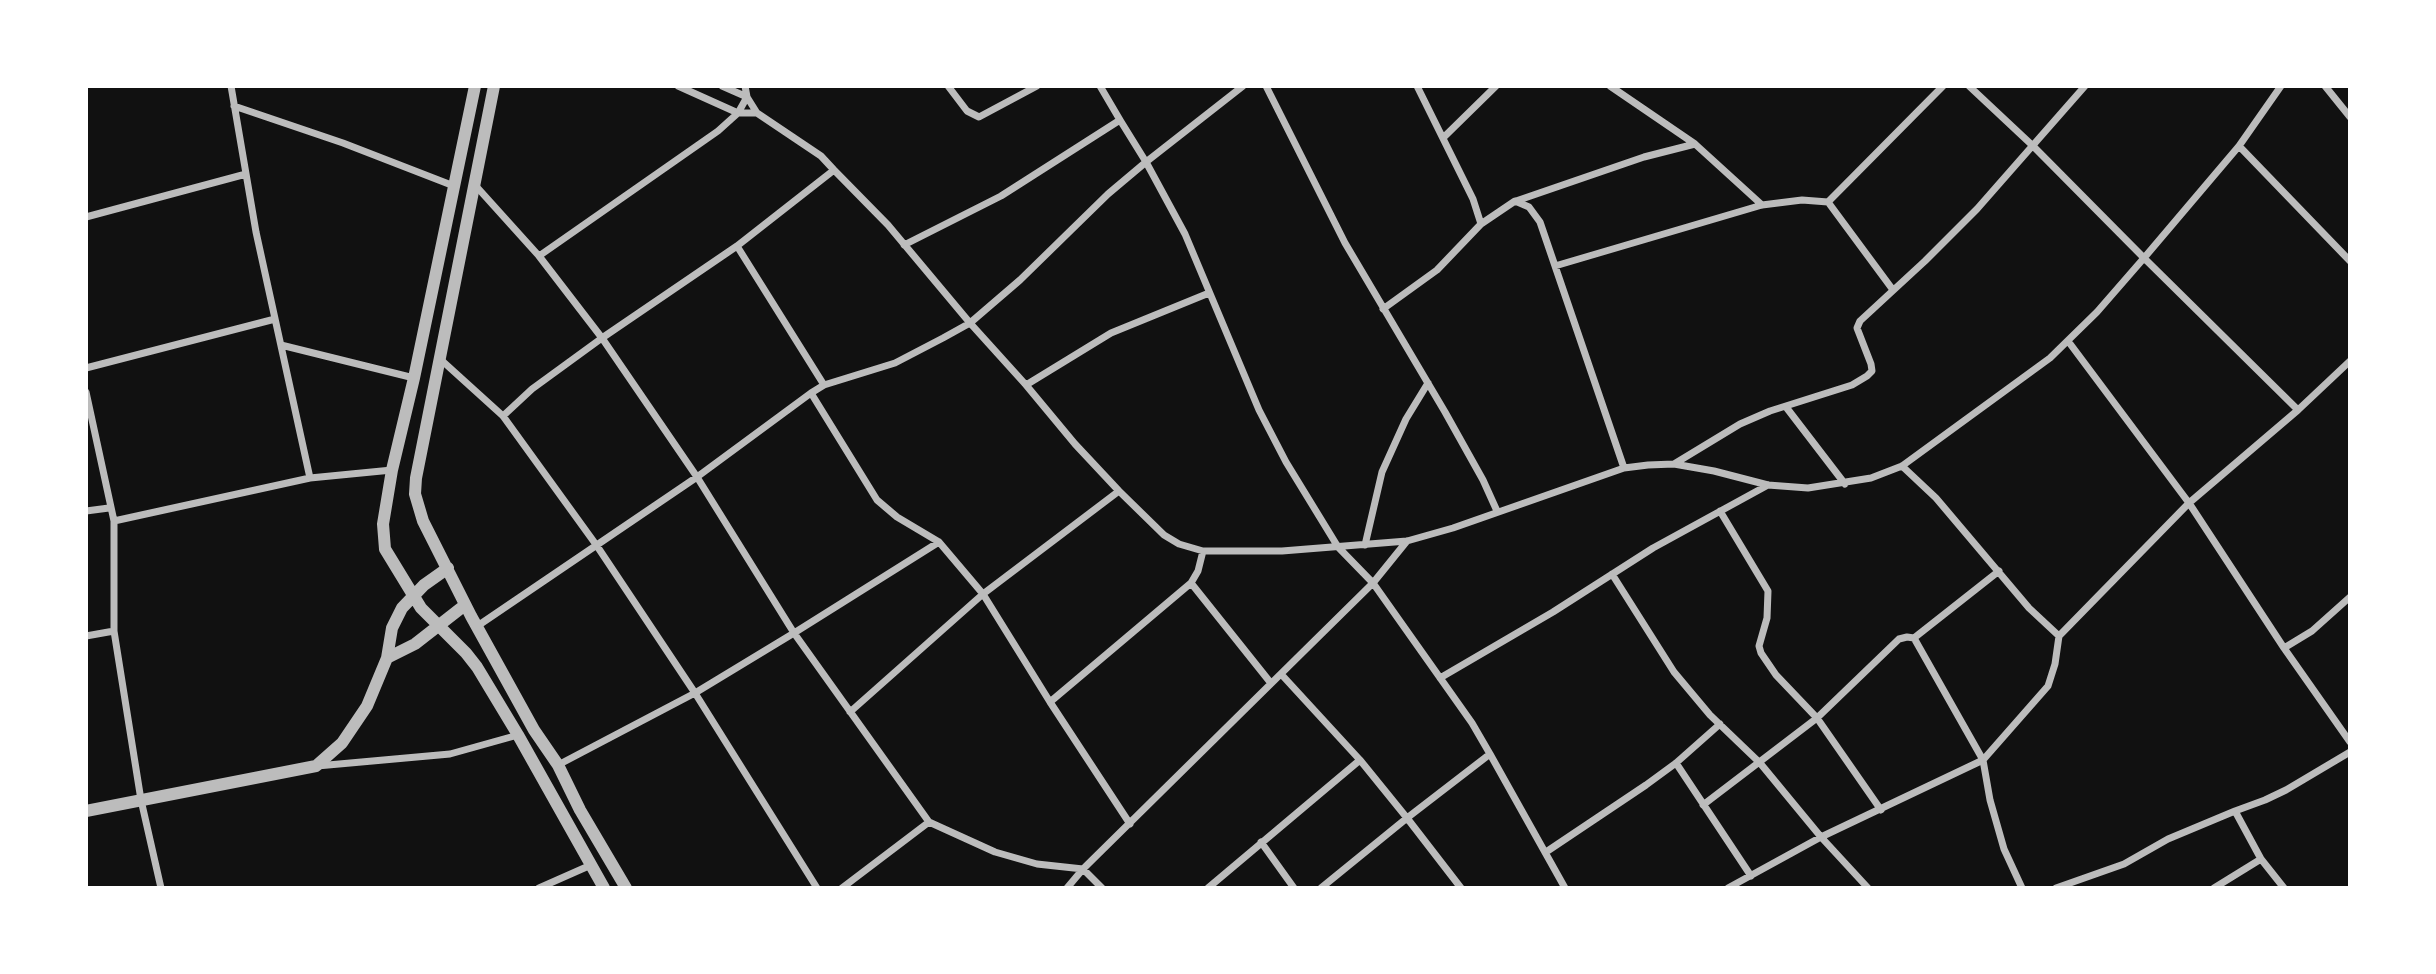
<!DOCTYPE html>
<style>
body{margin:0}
#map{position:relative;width:2436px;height:974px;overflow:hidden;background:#111;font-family:Jost,sans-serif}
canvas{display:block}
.frame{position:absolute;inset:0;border:88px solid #fff;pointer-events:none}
</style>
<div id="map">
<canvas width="2436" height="974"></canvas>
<div class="frame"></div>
</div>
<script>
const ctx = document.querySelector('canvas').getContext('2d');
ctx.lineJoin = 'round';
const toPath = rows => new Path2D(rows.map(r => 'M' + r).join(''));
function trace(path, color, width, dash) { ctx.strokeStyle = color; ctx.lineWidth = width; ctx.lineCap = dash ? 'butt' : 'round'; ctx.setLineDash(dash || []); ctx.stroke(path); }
trace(toPath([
 [231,86,256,232,310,478,392,470],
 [678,86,738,113,757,113],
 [722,86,747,97,757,113,821,156,834,170,888,225,970,323,1026,385,1075,444,1119,491,1164,535,1179,544,1203,551,1282,551,1407,541,1453,528,1624,468,1648,465,1674,464,1714,471,1768,485,1808,488,1871,478,1902,466,2050,358,2097,312,2144,258,2033,146,1969,86],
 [948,86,967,111,979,117,1037,86],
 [1243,86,1146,162,1185,234,1259,410,1286,462,1338,547,1373,583,1472,723,1490,754,1407,818,1360,760,1281,674],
 [1266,86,1345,243,1445,412,1483,480,1497,511],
 [1417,86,1473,199,1481,224,1515,201,1529,207,1540,222,1624,468],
 [1610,86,1695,144,1762,205],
 [2325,86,2350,117],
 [234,106,343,143,454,186],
 [1444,137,1496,86],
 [2239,146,2281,86],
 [475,185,539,256,718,131,738,113,747,97,745,86],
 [1516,201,1644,157,1695,144],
 [1828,202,1943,86],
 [86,217,246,174],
 [904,245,1001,196,1120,120,1100,86],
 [737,246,824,385],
 [539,256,602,338,697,477,794,633,929,822,995,852,1037,864,1083,869,1373,583,1407,541],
 [2350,261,2239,146,2144,258,2298,410,2189,503,2284,648,2350,742],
 [1555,266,1762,205,1802,200,1828,202,1893,290],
 [1383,309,1437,270,1481,224],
 [281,345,414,378],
 [439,358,503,416,597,546,695,693,817,888],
 [86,368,275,319],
 [1026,385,1111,333,1209,293],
 [86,392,114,521,114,631,86,636],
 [811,393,824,385,895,363,943,338,970,323,1020,280,1108,194,1146,162,1120,120],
 [1786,407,1845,484],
 [2298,410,2350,361],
 [503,416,532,389,602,338,737,246,834,170],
 [1674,464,1740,424,1770,411,1852,385,1867,376,1872,371,1871,364,1857,328,1860,321,1925,261,1977,209,2085,86],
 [1902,466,1936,498,2029,608,2059,636],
 [86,511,109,508],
 [1720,511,1768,591,1767,618,1759,646,1761,653,1776,675,1817,718,1881,810],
 [114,521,310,478],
 [1365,545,1382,472,1406,419,1428,383],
 [1612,574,1674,672,1710,715,1760,763,1821,837,1868,888],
 [1191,583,1270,682],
 [476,627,697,477,811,393,877,500,897,517,939,542,983,594,1050,702,1130,824],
 [114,631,141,800,161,888],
 [2284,648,2312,631,2350,597],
 [1440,678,1553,612,1653,548,1768,485],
 [1050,702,1191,583,1198,571,1203,551],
 [850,712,983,594,1119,491],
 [1490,754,1565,888],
 [1676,763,1751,876],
 [558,765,695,693,794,633,939,542],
 [317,766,450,754,518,735],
 [1703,805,1817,718,1899,639,1907,637,1914,638],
 [1261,842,1294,888],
 [1546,852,1646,785,1676,763,1720,724],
 [539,888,591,865],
 [842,888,929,822],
 [1067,888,1083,869,1102,888],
 [1208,888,1360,760],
 [1321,888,1407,818,1461,888],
 [1728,888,1821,837,1983,760,1914,638,1999,571],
 [2022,888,2004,849,1990,800,1983,760,2048,686,2055,664,2059,636,2189,503,2068,341],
 [2056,888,2124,864,2168,839,2235,811],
 [2214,888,2261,859],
 [2284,888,2261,859,2235,811,2265,800,2286,790,2350,752]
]), '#bcbcbc', 7);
trace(toPath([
 [475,86,414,378,392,470,383,524,385,549,421,608,466,653,477,667,518,735,604,888],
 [494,86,416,478,415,494,423,521,471,616,534,730,558,765,580,810,626,888],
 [387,658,415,644,465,605],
 [86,811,316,766,342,743,367,706,387,658,392,628,402,608,424,585,448,568]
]), '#bcbcbc', 12);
</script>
